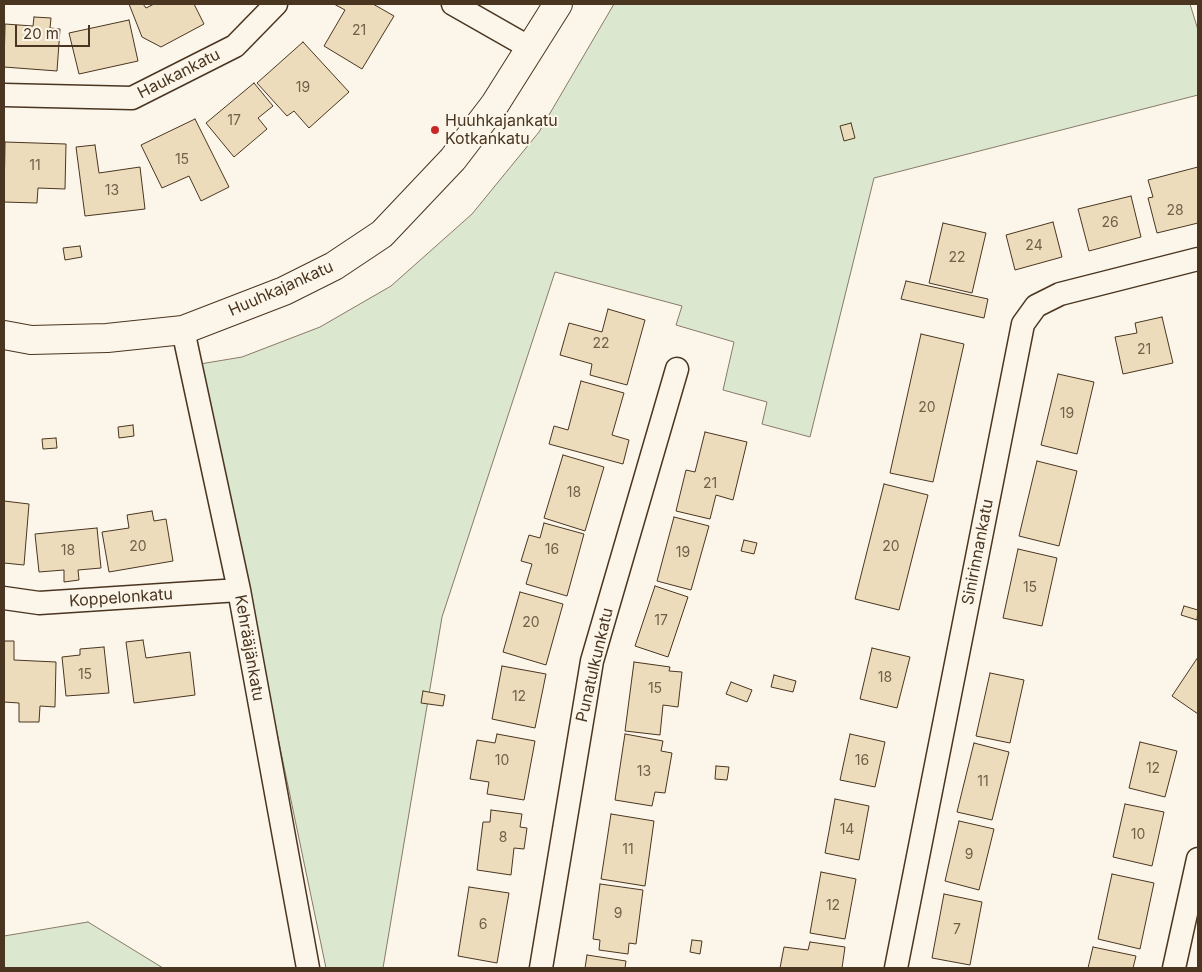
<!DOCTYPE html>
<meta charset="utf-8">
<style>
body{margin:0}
#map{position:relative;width:1202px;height:972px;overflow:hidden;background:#fbf6e9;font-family:Inter,sans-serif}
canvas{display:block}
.frame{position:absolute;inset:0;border:5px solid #4a3520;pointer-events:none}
.scale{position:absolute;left:15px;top:25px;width:75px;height:22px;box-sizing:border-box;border:2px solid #4a3520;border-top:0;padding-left:6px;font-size:15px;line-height:18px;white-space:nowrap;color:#4a3520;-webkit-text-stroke:4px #fbf6e9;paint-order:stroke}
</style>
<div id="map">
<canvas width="1202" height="972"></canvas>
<div class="frame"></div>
<div class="scale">20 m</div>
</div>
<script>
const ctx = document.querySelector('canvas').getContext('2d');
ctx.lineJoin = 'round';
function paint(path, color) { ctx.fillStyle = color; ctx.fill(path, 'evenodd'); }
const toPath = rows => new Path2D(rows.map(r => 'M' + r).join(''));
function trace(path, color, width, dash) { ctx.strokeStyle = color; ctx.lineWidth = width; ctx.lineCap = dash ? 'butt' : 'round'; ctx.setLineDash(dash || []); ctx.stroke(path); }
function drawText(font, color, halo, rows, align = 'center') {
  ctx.font = font + ' Inter,sans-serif'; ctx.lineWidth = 4; ctx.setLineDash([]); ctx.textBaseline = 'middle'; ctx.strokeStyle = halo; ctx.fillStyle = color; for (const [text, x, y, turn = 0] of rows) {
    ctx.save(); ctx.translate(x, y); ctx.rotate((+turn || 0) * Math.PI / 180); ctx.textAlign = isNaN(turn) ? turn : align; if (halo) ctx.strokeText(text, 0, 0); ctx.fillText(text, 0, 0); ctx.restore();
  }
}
const green = toPath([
 [614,4,1190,4,1198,30,1198,95,874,178,810,437,762,424,767,402,723,390,734,342,676,325,682,306,555,272,442,617,383,968,326,968,200,364,242,357,320,327,391,286,472,214,539,132,614,4],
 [88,922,163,968,4,968,4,936,88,922]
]);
paint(green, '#dce7d0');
trace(green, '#887966', 1);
const building = toPath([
 [129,4,143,4,146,8,154,4,194,4,204,24,161,47,142,37,129,4],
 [334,4,373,4,394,16,362,69,324,46,345,10,334,4],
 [34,17,51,18,50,28,60,29,57,71,4,67,5,24,33,26,34,17],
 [129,20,138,61,79,74,69,33,129,20],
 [303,42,349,92,309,128,294,111,287,116,257,83,303,42],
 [254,83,273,106,258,118,267,129,234,157,206,123,254,83],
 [195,119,229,187,201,201,189,176,162,188,141,145,195,119],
 [851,123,855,138,844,141,840,126,851,123],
 [5,142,66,144,65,189,38,188,37,203,4,202,5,142],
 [95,145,99,173,140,167,145,209,85,216,76,147,95,145],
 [1198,167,1198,223,1157,233,1148,198,1153,197,1148,180,1198,167],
 [1131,196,1141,237,1089,251,1078,209,1131,196],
 [1053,222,1062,257,1015,270,1006,235,1053,222],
 [943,223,986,233,972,293,929,283,943,223],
 [80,246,82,257,65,260,63,248,80,246],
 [906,281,988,299,984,318,901,299,906,281],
 [608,309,645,320,627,385,590,375,592,364,560,355,569,323,602,332,608,309],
 [1162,317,1173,363,1123,374,1115,337,1137,333,1135,323,1162,317],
 [921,334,964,344,933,482,890,473,921,334],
 [1058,374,1094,382,1077,454,1041,445,1058,374],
 [581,381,624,393,612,435,629,440,623,464,549,444,554,426,568,430,581,381],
 [133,425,134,436,119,438,118,427,133,425],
 [705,432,747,442,733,500,716,495,710,519,676,511,686,470,695,472,705,432],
 [56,438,57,448,43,449,42,439,56,438],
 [563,455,604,467,585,531,544,518,563,455],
 [1037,461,1077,471,1059,546,1019,536,1037,461],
 [884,484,928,495,899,610,855,599,884,484],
 [4,501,29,504,24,565,4,563,4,501],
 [152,511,154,521,166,519,173,561,109,572,102,532,129,528,127,515,152,511],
 [674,517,709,526,691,590,657,581,674,517],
 [544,523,584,534,567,596,526,584,532,564,521,561,529,535,540,538,544,523],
 [97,528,101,568,78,570,79,580,64,582,64,570,39,572,35,534,97,528],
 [744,540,757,543,754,554,741,551,744,540],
 [1018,549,1057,558,1042,626,1003,618,1018,549],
 [655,586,688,597,668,657,635,646,655,586],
 [520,592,563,604,546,665,503,652,520,592],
 [1184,606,1198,610,1197,620,1181,615,1184,606],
 [143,640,146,658,190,652,195,695,134,703,126,642,143,640],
 [4,641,14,641,14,660,56,662,55,707,40,706,39,722,19,722,19,703,4,702,4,641],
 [104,647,109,693,66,696,62,657,80,655,80,649,104,647],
 [872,648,910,657,897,708,860,699,872,648],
 [1198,657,1198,714,1172,696,1198,657],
 [634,662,670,667,669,671,682,672,678,707,663,705,660,735,625,731,634,662],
 [502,666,546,674,535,728,492,719,502,666],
 [990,673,1024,680,1010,743,976,736,990,673],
 [774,675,796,681,793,692,771,687,774,675],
 [731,682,752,690,747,702,726,694,731,682],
 [423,691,445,695,443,706,421,703,423,691],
 [497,734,535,741,524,800,487,794,489,782,470,779,477,740,495,743,497,734],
 [625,734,663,741,661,751,672,753,665,793,655,792,652,806,615,800,625,734],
 [850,734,885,742,875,787,840,780,850,734],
 [1140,742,1177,751,1165,797,1129,788,1140,742],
 [974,743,1009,752,992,820,957,812,974,743],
 [716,766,729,767,727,780,715,779,716,766],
 [835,799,869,806,859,860,825,853,835,799],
 [1125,804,1164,812,1152,866,1113,857,1125,804],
 [491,810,522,814,520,827,527,828,524,849,514,848,511,875,477,870,483,822,490,822,491,810],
 [611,814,654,821,645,886,601,879,611,814],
 [959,821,994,829,979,890,945,881,959,821],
 [821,872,856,879,845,939,810,933,821,872],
 [1112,874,1154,883,1140,949,1098,939,1112,874],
 [600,884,643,890,636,944,629,943,628,954,599,950,600,940,593,939,600,884],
 [469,887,509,893,497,963,458,956,469,887],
 [944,894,982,902,970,965,932,958,944,894],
 [692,940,702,941,700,954,690,952,692,940],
 [810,942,845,947,842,968,780,968,784,947,808,950,810,942],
 [1093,947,1136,956,1133,968,1088,968,1093,947],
 [587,955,626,961,625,968,585,968,587,955]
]);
paint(building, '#ecdcbc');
trace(building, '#4a3520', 1);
const street = toPath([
 [453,4,532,49],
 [4,95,132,98,235,46,276,4],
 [183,330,239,590,308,968],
 [4,598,39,603,239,590],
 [541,968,592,661,677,369],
 [896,968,1023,324,1036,306,1060,294,1198,259],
 [1174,968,1198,859]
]);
const secondary = toPath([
 [4,335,31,340,107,338,183,330,284,291,334,266,382,234,453,159,495,104,558,4]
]);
trace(street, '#4a3520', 25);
trace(secondary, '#4a3520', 30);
trace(street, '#fbf6e9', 22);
trace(secondary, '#fbf6e9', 28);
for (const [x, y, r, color] of [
 [435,130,5,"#c62828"]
]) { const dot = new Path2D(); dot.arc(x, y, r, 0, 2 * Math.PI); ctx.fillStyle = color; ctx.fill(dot); trace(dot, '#fbf6e9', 2); }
drawText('14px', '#725f47', null, [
 ["21",359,31],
 ["19",303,88],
 ["17",234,121],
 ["15",182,160],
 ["11",35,166],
 ["13",112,191],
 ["28",1175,211],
 ["26",1110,223],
 ["24",1034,246],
 ["22",957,258],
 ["22",601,344],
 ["21",1144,350],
 ["20",927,408],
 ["19",1067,414],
 ["21",710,484],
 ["18",574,493],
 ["20",138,547],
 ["20",891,547],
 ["16",552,550],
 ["18",68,551],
 ["19",683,553],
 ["15",1030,588],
 ["17",661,621],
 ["20",531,623],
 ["15",85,675],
 ["18",885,678],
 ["15",655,689],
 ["12",519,697],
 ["10",502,761],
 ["16",862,761],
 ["12",1153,769],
 ["13",644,772],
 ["11",983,782],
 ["14",847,830],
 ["10",1138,835],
 ["8",503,838],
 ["11",628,850],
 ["9",969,855],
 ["12",833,906],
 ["9",618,914],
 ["6",483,925],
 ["7",957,930]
]);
drawText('16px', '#4a3520', '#fbf6e9', [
 ["Haukankatu",179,74,-27],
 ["Huuhkajankatu",281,289,-24],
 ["Sinirinnankatu",978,552,-79],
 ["Koppelonkatu",121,598,-4],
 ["Kehrääjänkatu",249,648,80],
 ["Punatulkunkatu",595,665,-77]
]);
drawText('16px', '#4a3520', '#fbf6e9', [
 ["Huuhkajankatu",445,121],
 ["Kotkankatu",445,139]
], 'left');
</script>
